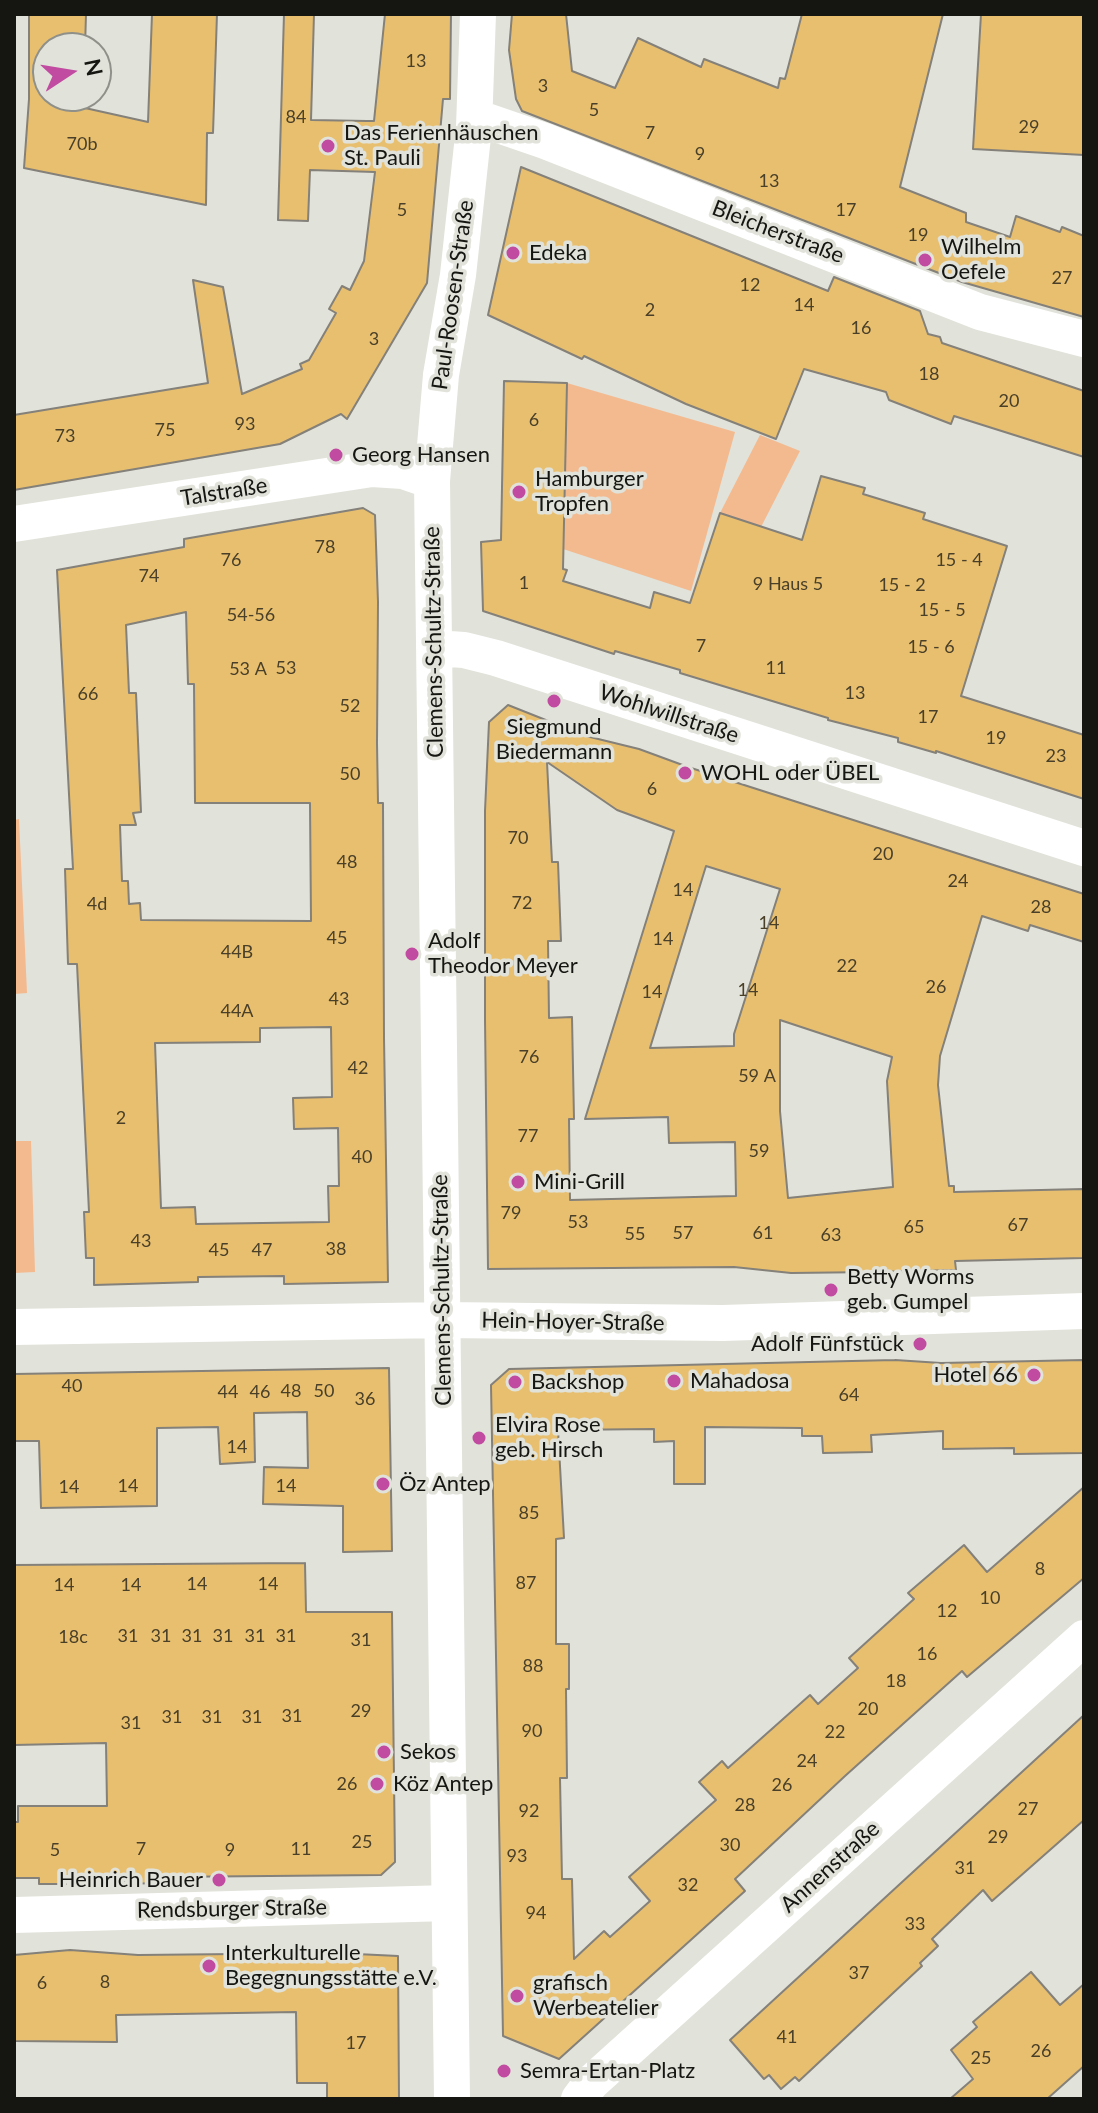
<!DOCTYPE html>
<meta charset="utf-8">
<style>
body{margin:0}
#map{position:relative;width:1098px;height:2113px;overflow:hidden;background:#e1e2d9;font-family:Lato,sans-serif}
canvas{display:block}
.frame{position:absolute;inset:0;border:16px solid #151512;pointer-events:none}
.north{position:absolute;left:32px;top:32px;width:80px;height:80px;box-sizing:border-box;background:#e1e2d9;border:2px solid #8f9089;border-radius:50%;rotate:78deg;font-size:22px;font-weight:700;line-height:32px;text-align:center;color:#151512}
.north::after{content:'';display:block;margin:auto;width:28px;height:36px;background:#c14ba1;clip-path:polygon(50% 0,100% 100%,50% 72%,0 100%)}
</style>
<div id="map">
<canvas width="1098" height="2113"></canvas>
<div class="frame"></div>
<div class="north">N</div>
</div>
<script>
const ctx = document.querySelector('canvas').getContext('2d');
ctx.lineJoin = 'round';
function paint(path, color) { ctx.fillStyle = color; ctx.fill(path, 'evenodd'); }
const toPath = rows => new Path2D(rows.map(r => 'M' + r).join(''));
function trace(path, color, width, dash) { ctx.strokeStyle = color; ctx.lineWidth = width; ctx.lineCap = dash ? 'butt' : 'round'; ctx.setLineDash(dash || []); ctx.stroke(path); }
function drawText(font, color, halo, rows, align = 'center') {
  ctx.font = font + ' Lato,sans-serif'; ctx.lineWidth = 7; ctx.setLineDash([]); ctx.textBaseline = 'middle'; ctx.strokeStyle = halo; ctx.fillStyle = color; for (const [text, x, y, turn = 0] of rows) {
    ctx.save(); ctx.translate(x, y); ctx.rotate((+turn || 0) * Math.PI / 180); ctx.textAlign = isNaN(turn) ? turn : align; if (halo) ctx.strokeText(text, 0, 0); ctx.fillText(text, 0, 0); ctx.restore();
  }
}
paint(toPath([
 [567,383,735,432,691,591,557,547,564,524],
 [760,435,800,451,761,527,720,513],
 [19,819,27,993,14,994,14,820],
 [14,1141,31,1141,35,1272,14,1273]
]), '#f3ba90');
const building = toPath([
 [29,14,86,14,85,48,48,48,48,96,85,96,85,108,148,122,152,14,217,14,213,133,207,133,206,205,24,168,29,99,29,14],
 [284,14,314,14,311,120,367,121,374,121,385,14,451,14,450,99,443,99,427,283,347,419,341,414,280,444,14,490,14,415,208,383,193,280,223,287,242,394,302,369,300,364,309,360,336,313,329,309,342,286,350,290,364,261,375,172,310,170,308,221,278,220,284,14],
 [512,14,566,14,572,71,615,88,638,38,701,67,704,59,778,88,780,78,785,79,802,14,943,14,900,187,966,213,966,222,1010,237,1016,216,1060,232,1062,227,1084,236,1084,317,962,282,522,111,516,99,509,50,512,14],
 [981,14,1084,14,1084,155,973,149,981,14],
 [521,167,828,291,834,277,920,311,928,334,940,337,942,343,1084,391,1084,457,954,416,951,424,889,400,886,392,804,369,776,439,686,404,584,356,582,359,488,315,521,167],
 [504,381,567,383,563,569,567,570,563,581,650,608,654,592,690,603,720,513,802,540,821,476,865,488,863,494,925,513,923,519,1007,546,961,696,1084,735,1084,799,936,751,936,753,898,742,898,738,828,720,828,718,680,673,680,670,615,651,614,654,483,611,481,542,501,540,504,381],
 [363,508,375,515,378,602,377,743,378,803,383,803,384,1038,388,1282,284,1284,284,1276,198,1277,198,1282,94,1285,94,1258,86,1258,84,1212,89,1212,77,964,68,964,65,869,73,869,57,570,184,547,184,539,363,508],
 [186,612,188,684,194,684,195,803,310,803,311,921,141,920,140,903,129,904,128,881,122,881,120,825,136,825,133,813,141,812,136,693,129,693,126,625,186,612],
 [331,1027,332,1097,293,1098,294,1129,338,1128,339,1186,328,1186,329,1222,196,1224,195,1207,161,1208,155,1043,260,1042,260,1028,331,1027],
 [508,705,586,736,639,749,688,767,1084,894,1084,942,1030,925,1028,931,982,916,940,1056,938,1085,949,1186,954,1186,954,1192,1084,1189,1084,1258,955,1261,956,1270,874,1272,791,1273,734,1267,488,1269,485,1019,485,811,489,722,508,705],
 [547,762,617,810,674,831,585,1119,668,1117,669,1143,735,1142,736,1196,570,1200,569,1119,574,1119,572,1017,549,1018,548,941,561,941,558,862,552,862,547,762],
 [706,866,780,889,734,1034,734,1046,650,1048,706,866],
 [780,1020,892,1057,887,1081,893,1187,788,1198,780,1111,780,1020],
 [895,1360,941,1363,1084,1360,1084,1453,1014,1454,1014,1448,943,1449,943,1431,871,1435,872,1452,823,1453,822,1436,802,1436,802,1428,705,1427,705,1484,674,1484,674,1441,654,1442,654,1429,558,1430,564,1538,556,1539,556,1644,569,1644,569,1689,566,1689,567,1778,560,1778,562,1879,572,1879,574,1959,604,1931,610,1937,650,1901,629,1877,716,1800,699,1782,722,1761,728,1768,810,1695,818,1704,858,1668,849,1658,914,1599,908,1593,964,1545,987,1572,1084,1487,1084,1578,967,1677,962,1671,845,1776,735,1879,745,1891,559,2059,503,2036,491,1385,509,1369,895,1360],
 [389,1368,392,1551,343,1552,343,1506,263,1504,264,1467,308,1468,307,1412,254,1413,255,1462,220,1464,218,1427,157,1428,157,1506,41,1508,39,1441,14,1441,14,1374,389,1368],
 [305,1563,306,1612,392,1612,395,1862,381,1875,158,1877,158,1883,125,1884,125,1877,66,1877,66,1884,39,1884,39,1878,14,1878,14,1822,18,1822,18,1806,107,1806,106,1743,14,1745,14,1565,305,1563],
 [1084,1715,1084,1820,992,1901,983,1890,932,1939,938,1946,920,1963,922,1966,799,2081,795,2077,781,2089,769,2075,764,2079,730,2040,1084,1715],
 [70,1950,138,1955,336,1953,398,1956,399,2099,327,2099,327,2083,297,2083,296,2012,116,2015,117,2042,14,2041,14,1955,70,1950],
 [1031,1972,1060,2005,1084,1984,1084,2066,1047,2099,950,2099,973,2079,951,2050,977,2027,973,2022,1031,1972]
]);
paint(building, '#e8bf6e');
trace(building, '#84807a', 2);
trace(toPath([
 [475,117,545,141,980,312,1084,339],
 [14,524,372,469,403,471,432,481],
 [434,648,464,650,496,658,1084,848],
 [14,1327,443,1320,723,1323,1084,1311],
 [14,1915,449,1903],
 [452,2099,432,481,441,375,458,275,474,127,478,14],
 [579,2099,591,2083,1084,1638]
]), '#fff', 36);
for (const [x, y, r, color] of [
 [328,146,8,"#c14ba1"],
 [513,253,8,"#c14ba1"],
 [925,260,8,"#c14ba1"],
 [336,455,8,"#c14ba1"],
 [519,492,8,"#c14ba1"],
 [554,701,8,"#c14ba1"],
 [685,773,8,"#c14ba1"],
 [412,954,8,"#c14ba1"],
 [518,1182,8,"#c14ba1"],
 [831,1290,8,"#c14ba1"],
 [920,1344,8,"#c14ba1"],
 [1034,1375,8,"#c14ba1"],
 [674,1381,8,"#c14ba1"],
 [515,1382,8,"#c14ba1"],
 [479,1438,8,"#c14ba1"],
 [383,1484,8,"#c14ba1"],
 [384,1752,8,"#c14ba1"],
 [377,1784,8,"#c14ba1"],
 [219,1880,8,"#c14ba1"],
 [209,1966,8,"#c14ba1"],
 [517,1996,8,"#c14ba1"],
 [504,2071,8,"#c14ba1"]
]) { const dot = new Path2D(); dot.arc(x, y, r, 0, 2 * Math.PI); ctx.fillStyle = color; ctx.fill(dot); trace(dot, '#e1e2d9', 3); }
drawText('18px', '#4a4029', null, [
 ["13",416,61],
 ["3",543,86],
 ["5",594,110],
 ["84",296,117],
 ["29",1029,127],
 ["7",650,133],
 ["70b",82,144],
 ["9",700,154],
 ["13",769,181],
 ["5",402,210],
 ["17",846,210],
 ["19",918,235],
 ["27",1062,278],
 ["12",750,285],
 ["14",804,305],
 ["2",650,310],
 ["16",861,328],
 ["3",374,339],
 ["18",929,374],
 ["20",1009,401],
 ["6",534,420],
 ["93",245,424],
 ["75",165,430],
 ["73",65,436],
 ["78",325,547],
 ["76",231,560],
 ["15 - 4",959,560],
 ["74",149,576],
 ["1",524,583],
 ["9 Haus 5",788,584],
 ["15 - 2",902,585],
 ["15 - 5",942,610],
 ["54-56",251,615],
 ["7",701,646],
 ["15 - 6",931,647],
 ["53",286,668],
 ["11",776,668],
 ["53 A",248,669],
 ["13",855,693],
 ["66",88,694],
 ["52",350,706],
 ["17",928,717],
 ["19",996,738],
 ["23",1056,756],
 ["50",350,774],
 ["6",652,789],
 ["70",518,838],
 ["20",883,854],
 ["48",347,862],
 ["24",958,881],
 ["14",683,890],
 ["72",522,903],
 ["4d",97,904],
 ["28",1041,907],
 ["14",769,923],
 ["45",337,938],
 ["14",663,939],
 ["44B",237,952],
 ["22",847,966],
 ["26",936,987],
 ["14",748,990],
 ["14",652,992],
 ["43",339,999],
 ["44A",237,1011],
 ["76",529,1057],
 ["42",358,1068],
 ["59 A",757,1076],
 ["2",121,1118],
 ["77",528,1136],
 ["59",759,1151],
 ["40",362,1157],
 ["79",511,1213],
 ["53",578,1222],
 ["67",1018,1225],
 ["65",914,1227],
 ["57",683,1233],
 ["61",763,1233],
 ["55",635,1234],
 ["63",831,1235],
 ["43",141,1241],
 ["38",336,1249],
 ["45",219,1250],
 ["47",262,1250],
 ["40",72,1386],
 ["48",291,1391],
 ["50",324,1391],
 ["44",228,1392],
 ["46",260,1392],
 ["64",849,1395],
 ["36",365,1399],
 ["14",237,1447],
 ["14",128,1486],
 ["14",286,1486],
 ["14",69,1487],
 ["85",529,1513],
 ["8",1040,1569],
 ["87",526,1583],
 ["14",197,1584],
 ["14",268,1584],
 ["14",64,1585],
 ["14",131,1585],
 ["10",990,1598],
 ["12",947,1611],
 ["31",128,1636],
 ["31",161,1636],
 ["31",192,1636],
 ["31",223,1636],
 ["31",255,1636],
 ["31",286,1636],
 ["18c",73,1637],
 ["31",361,1640],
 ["16",927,1654],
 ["88",533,1666],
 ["18",896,1681],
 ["20",868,1709],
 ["29",361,1711],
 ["31",292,1716],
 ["31",172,1717],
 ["31",212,1717],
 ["31",252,1717],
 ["31",131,1723],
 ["90",532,1731],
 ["22",835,1732],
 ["24",807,1761],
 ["26",347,1784],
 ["26",782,1785],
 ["28",745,1805],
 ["27",1028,1809],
 ["92",529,1811],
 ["29",998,1837],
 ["25",362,1842],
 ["30",730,1845],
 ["7",141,1849],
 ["11",301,1849],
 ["5",55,1850],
 ["9",230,1850],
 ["93",517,1856],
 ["31",965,1868],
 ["32",688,1885],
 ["94",536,1913],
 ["33",915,1924],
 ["37",859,1973],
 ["8",105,1982],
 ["6",42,1983],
 ["41",787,2037],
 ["17",356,2043],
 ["26",1041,2051],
 ["25",981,2058]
]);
drawText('22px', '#151512', '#e1e2d9', [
 ["Das Ferienhäuschen",344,133],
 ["St. Pauli",344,158],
 ["Wilhelm",941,247],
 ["Oefele",941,272],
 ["Edeka",529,253],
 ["Georg Hansen",352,455],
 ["Hamburger",535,479],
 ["Tropfen",535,504],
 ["Siegmund",554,727,"center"],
 ["Biedermann",554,752,"center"],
 ["WOHL oder ÜBEL",701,773],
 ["Adolf",428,941],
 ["Theodor Meyer",428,966],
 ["Mini-Grill",534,1182],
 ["Betty Worms",847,1277],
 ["geb. Gumpel",847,1302],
 ["Adolf Fünfstück",904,1344,"right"],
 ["Hotel 66",1018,1375,"right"],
 ["Mahadosa",690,1381],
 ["Backshop",531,1382],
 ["Elvira Rose",495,1425],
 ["geb. Hirsch",495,1450],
 ["Öz Antep",399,1484],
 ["Sekos",400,1752],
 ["Köz Antep",393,1784],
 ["Heinrich Bauer",203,1880,"right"],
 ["Interkulturelle",225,1953],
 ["Begegnungsstätte e.V.",225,1978],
 ["grafisch",533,1983],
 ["Werbeatelier",533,2008],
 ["Semra-Ertan-Platz",520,2071]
], 'left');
drawText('22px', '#151512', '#e1e2d9', [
 ["Bleicherstraße",778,232,21],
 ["Paul-Roosen-Straße",453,295,-82],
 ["Talstraße",224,492,-9],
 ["Clemens-Schultz-Straße",434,642,-91],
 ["Wohlwillstraße",669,714,18],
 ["Clemens-Schultz-Straße",442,1290,-91],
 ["Hein-Hoyer-Straße",573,1322,1],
 ["Annenstraße",830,1867,-42],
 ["Rendsburger Straße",232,1909,-1]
]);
</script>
